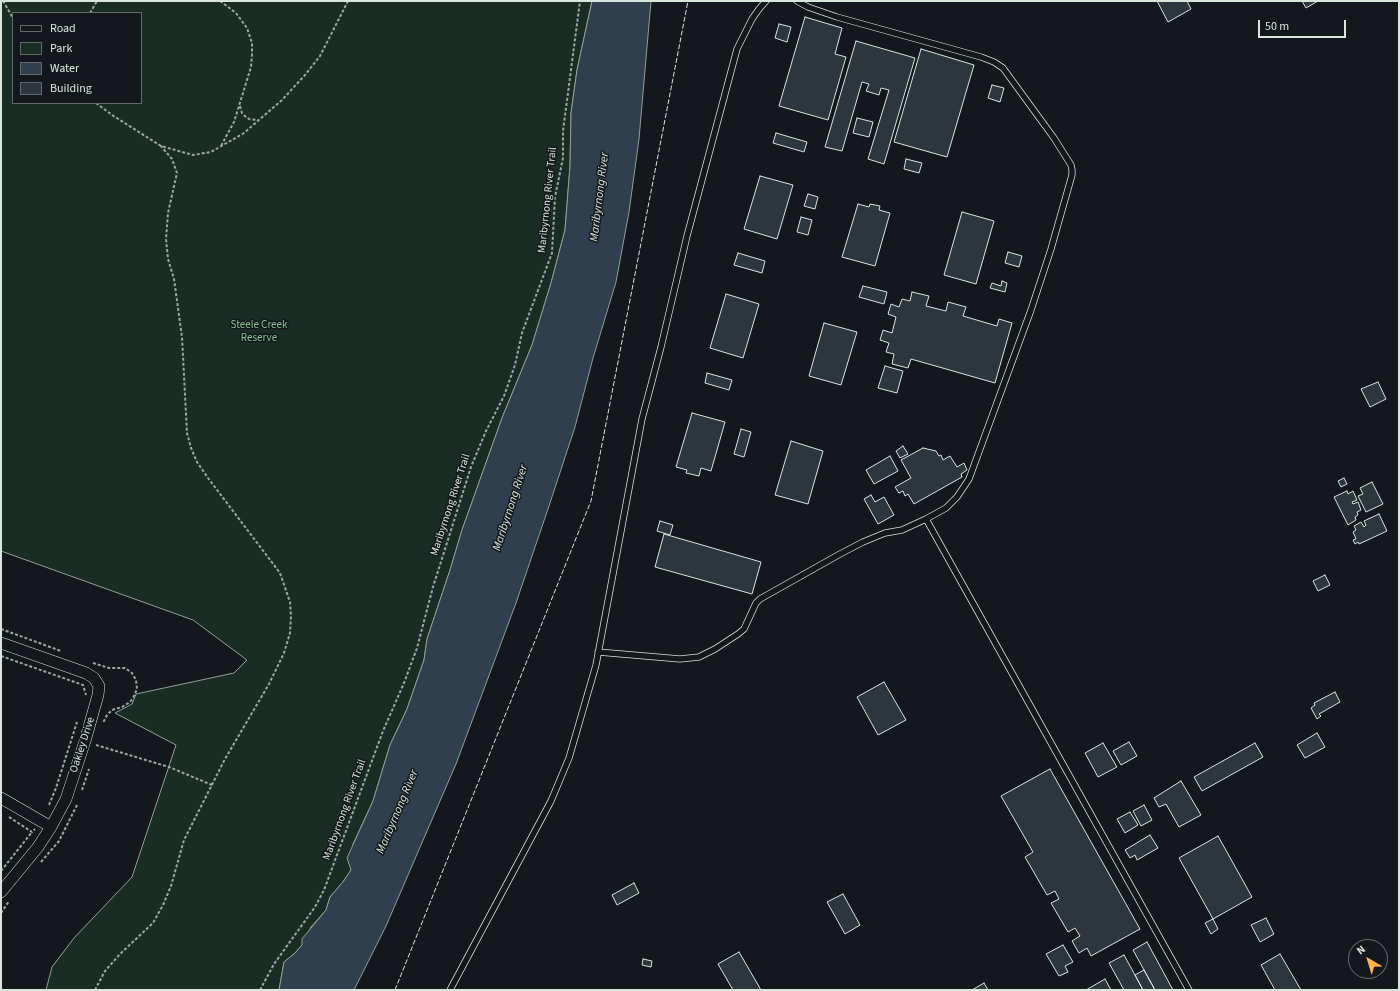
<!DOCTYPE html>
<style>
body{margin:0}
#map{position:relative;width:1400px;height:991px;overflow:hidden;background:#14181c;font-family:"Source Sans 3",sans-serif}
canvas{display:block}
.frame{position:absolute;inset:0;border:2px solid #d8e6dc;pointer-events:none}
.legend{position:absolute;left:12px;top:12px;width:130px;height:92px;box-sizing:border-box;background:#14181c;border:1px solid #626a69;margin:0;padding:5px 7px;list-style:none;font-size:12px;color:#d8e6dc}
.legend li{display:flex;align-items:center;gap:8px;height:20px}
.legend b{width:20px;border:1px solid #626a69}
.north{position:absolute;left:1348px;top:939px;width:40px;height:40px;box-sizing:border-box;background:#14181c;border:1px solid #626a69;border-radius:50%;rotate:322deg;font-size:11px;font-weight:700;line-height:16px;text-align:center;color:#d8e6dc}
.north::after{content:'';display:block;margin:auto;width:14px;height:18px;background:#ffb74d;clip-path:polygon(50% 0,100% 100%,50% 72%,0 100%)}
.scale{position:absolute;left:1258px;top:20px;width:88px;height:18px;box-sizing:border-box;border:2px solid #d8e6dc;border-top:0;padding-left:5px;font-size:12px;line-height:14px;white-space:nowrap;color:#d8e6dc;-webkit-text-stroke:3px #14181c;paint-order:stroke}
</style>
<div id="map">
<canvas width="1400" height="991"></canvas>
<div class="frame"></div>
<ul class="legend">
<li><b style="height:5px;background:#14181c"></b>Road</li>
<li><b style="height:11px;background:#1a2d24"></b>Park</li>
<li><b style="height:11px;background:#2f3f4d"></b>Water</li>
<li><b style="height:11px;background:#2c363c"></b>Building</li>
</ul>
<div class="north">N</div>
<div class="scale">50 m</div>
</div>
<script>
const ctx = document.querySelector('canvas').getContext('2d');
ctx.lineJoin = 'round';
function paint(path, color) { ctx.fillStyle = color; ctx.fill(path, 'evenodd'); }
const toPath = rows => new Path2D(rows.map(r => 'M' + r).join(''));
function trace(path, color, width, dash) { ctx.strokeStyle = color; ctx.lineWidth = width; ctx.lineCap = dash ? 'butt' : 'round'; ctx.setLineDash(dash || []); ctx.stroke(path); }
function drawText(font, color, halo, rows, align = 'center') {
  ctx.font = font + ' "Source Sans 3",sans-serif'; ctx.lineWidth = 3; ctx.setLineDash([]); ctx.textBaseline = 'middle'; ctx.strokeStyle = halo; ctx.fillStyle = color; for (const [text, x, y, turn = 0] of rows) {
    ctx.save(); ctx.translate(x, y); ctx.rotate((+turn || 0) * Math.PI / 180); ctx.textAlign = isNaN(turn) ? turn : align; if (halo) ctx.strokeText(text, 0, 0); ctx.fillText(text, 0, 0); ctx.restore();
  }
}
const green = toPath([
 [1,1,592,1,577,70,571,113,570,166,565,230,551,283,532,345,502,418,462,530,450,570,427,639,424,660,407,709,390,745,373,801,353,844,351,870,343,882,330,897,326,910,311,927,302,945,295,953,284,962,279,990,46,990,52,967,74,938,132,877,176,745,115,713,132,704,136,694,234,673,247,660,193,620,1,551,1,1],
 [13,13,141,13,141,103,13,103,13,13]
]);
paint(green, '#1a2d24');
trace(green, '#939e99', 1);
const water = toPath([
 [592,1,651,1,639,139,629,212,616,282,593,358,575,427,548,509,516,603,456,764,386,926,354,990,279,990,284,962,295,953,302,945,302,939,326,910,330,897,343,882,351,870,347,858,373,801,390,745,407,709,424,660,427,639,450,570,462,530,502,418,532,345,551,283,565,230,570,166,571,113,577,70,592,1]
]);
paint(water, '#2f3f4d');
trace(water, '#939e99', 1);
const building = toPath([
 [1157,1,1187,1,1191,9,1168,22,1157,1],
 [1302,1,1318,1,1306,8,1302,1],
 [805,17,842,28,835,54,846,57,828,120,779,106,805,17],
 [779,24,791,27,787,42,775,38,779,24],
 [856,41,915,58,884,164,868,159,889,90,881,88,879,95,866,91,869,84,862,82,842,151,825,147,856,41],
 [921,49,974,65,947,157,894,142,921,49],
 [992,85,1004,88,1000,102,988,98,992,85],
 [857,118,873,122,869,137,853,133,857,118],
 [776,133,807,142,804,152,773,143,776,133],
 [906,159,922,163,919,173,904,169,906,159],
 [760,176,793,185,777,239,744,229,760,176],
 [808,194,818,197,815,209,804,206,808,194],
 [858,204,869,207,870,204,880,206,879,210,890,213,875,266,842,257,858,204],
 [962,212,994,221,976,284,944,275,962,212],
 [801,217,812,220,808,235,797,232,801,217],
 [1008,252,1022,256,1019,267,1005,263,1008,252],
 [738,253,765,261,762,273,734,265,738,253],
 [1002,281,1007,283,1005,292,990,288,992,283,1001,286,1002,281],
 [863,286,887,292,884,304,859,297,863,286],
 [912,292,929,296,926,306,946,311,948,302,966,307,963,316,997,326,999,319,1012,323,995,383,911,359,908,368,892,364,894,354,886,352,889,343,880,340,883,330,892,333,896,317,888,314,891,304,899,307,902,299,910,301,912,292],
 [726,294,759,304,743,358,710,348,726,294],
 [824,323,857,332,841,385,809,376,824,323],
 [885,366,903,371,897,393,878,388,885,366],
 [707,373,732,380,729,390,705,383,707,373],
 [1378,382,1386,399,1370,407,1361,389,1378,382],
 [692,413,725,422,711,471,701,468,699,476,686,473,687,470,676,467,692,413],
 [741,429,751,432,744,457,734,454,741,429],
 [791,441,823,451,808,504,775,495,791,441],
 [903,446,908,454,900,458,896,451,903,446],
 [923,448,936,451,939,456,941,455,943,460,950,456,957,467,964,463,967,470,961,474,962,477,914,504,908,494,905,496,903,491,899,493,895,487,911,478,901,460,923,448],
 [890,456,898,471,874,484,866,470,890,456],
 [1344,478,1347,484,1341,487,1338,481,1344,478],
 [1372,482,1383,504,1366,512,1358,496,1363,494,1360,488,1372,482],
 [1347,491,1348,494,1353,491,1357,500,1352,502,1353,504,1358,502,1361,510,1357,512,1358,515,1355,517,1356,520,1348,525,1334,497,1347,491],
 [871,495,875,502,884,497,894,515,878,524,864,499,871,495],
 [1379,514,1387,531,1359,544,1358,542,1355,544,1353,540,1356,539,1353,532,1356,530,1354,526,1361,522,1364,527,1366,525,1364,521,1379,514],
 [660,521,673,525,670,535,657,531,660,521],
 [664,534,761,562,752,594,655,567,664,534],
 [1325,575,1330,585,1318,591,1313,581,1325,575],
 [884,682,906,720,878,735,857,697,884,682],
 [1335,692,1340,702,1319,714,1321,716,1317,719,1311,708,1315,705,1314,703,1335,692],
 [1317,733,1325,747,1305,758,1297,745,1317,733],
 [1129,742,1137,756,1121,765,1113,751,1129,742],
 [1103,743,1117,767,1098,777,1085,753,1103,743],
 [1255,743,1263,757,1202,791,1194,777,1255,743],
 [1050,769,1140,929,1091,956,1087,948,1079,953,1072,941,1080,936,1075,928,1068,932,1051,903,1059,899,1055,891,1047,895,1025,857,1033,852,1001,796,1050,769],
 [1181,781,1201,815,1179,827,1166,804,1159,807,1154,798,1181,781],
 [1144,805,1152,820,1141,826,1133,811,1144,805],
 [1130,812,1138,825,1125,833,1117,819,1130,812],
 [1150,835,1158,848,1137,860,1135,855,1130,858,1125,850,1150,835],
 [1218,836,1252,897,1213,919,1179,858,1218,836],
 [634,883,639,893,617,905,612,895,634,883],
 [843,894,860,925,845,934,827,902,843,894],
 [1266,918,1274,934,1260,942,1251,925,1266,918],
 [1213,919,1218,929,1211,934,1205,923,1213,919],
 [1147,942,1173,990,1155,990,1133,950,1147,942],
 [1063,945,1073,962,1065,966,1068,972,1059,976,1046,954,1063,945],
 [739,952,761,990,733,990,718,964,739,952],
 [1280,954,1301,990,1275,990,1261,965,1280,954],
 [1124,955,1135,975,1143,990,1124,990,1109,963,1124,955],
 [643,959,652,961,651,967,642,965,643,959],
 [1144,970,1155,990,1143,990,1135,975,1144,970],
 [1105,979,1111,990,1086,990,1105,979],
 [984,983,988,990,972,990,984,983]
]);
paint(building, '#2c363c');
trace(building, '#d8e6dc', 1);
const lane = toPath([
 [926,519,1189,990],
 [598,652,680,659,699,657,715,649,738,634,744,629,756,603,760,599,840,554,863,542,885,533,902,530,926,519,946,508,957,497,969,479,1031,310,1051,249,1072,175,1072,170,1071,165,1054,138,1003,68,994,62,981,57,837,17,808,7,797,1],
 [450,990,551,801,569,758,596,665,642,419,661,347,687,236,737,49,752,19,759,9,766,1]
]);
const street = toPath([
 [1,643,86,673,94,678,99,686,98,695,85,741,66,799,51,827,38,847,1,892],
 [1,798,51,827]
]);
trace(lane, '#d8e6dc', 7);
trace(street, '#d8e6dc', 12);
trace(toPath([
 [3,1,13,18],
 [220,1,236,13,247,28,252,43,252,54,251,67,234,122,221,146],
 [90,13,97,1],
 [96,103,112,115,161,146,193,155,211,152,244,133,282,100,305,75,320,56,348,1],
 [240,106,242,113,246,117,249,119,258,120],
 [1,629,61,651],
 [1,656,83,685,86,695],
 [93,663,109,668,125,668,132,673,136,680,137,689,133,698,130,702,122,707,112,710,107,715,103,723],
 [96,745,169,767,212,785],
 [82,790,89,769],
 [49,805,56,788,77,722],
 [9,817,32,832,35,829],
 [41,862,59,841,77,805],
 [1,871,32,832],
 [1,913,9,901],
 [95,990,105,971,120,954,153,923,163,905,171,886,184,840,225,759,269,684,284,653,290,633,291,616,290,602,280,573,208,478,197,462,191,448,187,433,182,337,174,279,168,259,166,239,168,213,177,173,172,159,161,146],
 [260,990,274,964,315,907,324,890,383,731,404,683,417,648,433,587,471,467,486,431,504,396,515,365,522,333,552,253,555,197,563,158,563,131,580,1]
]), '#9da8a2', 2, [3, 2]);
trace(lane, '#14181c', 5.5);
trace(street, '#14181c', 11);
trace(toPath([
 [395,990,591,501,688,1]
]), '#d8e6dc', 1, [5, 2]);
drawText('11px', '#d8e6dc', '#14181c', [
 ["Maribyrnong River Trail",548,200,-84],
 ["Maribyrnong River Trail",451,505,-72],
 ["Oakley Drive",83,745,-72],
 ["Maribyrnong River Trail",345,810,-70]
]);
drawText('11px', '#8ac095', '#14181c', [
 ["Steele Creek",259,326],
 ["Reserve",259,339]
]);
drawText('italic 12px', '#d8e6dc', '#14181c', [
 ["Maribyrnong River",600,197,-83],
 ["Maribyrnong River",511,508,-72],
 ["Maribyrnong River",398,812,-67]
]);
</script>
